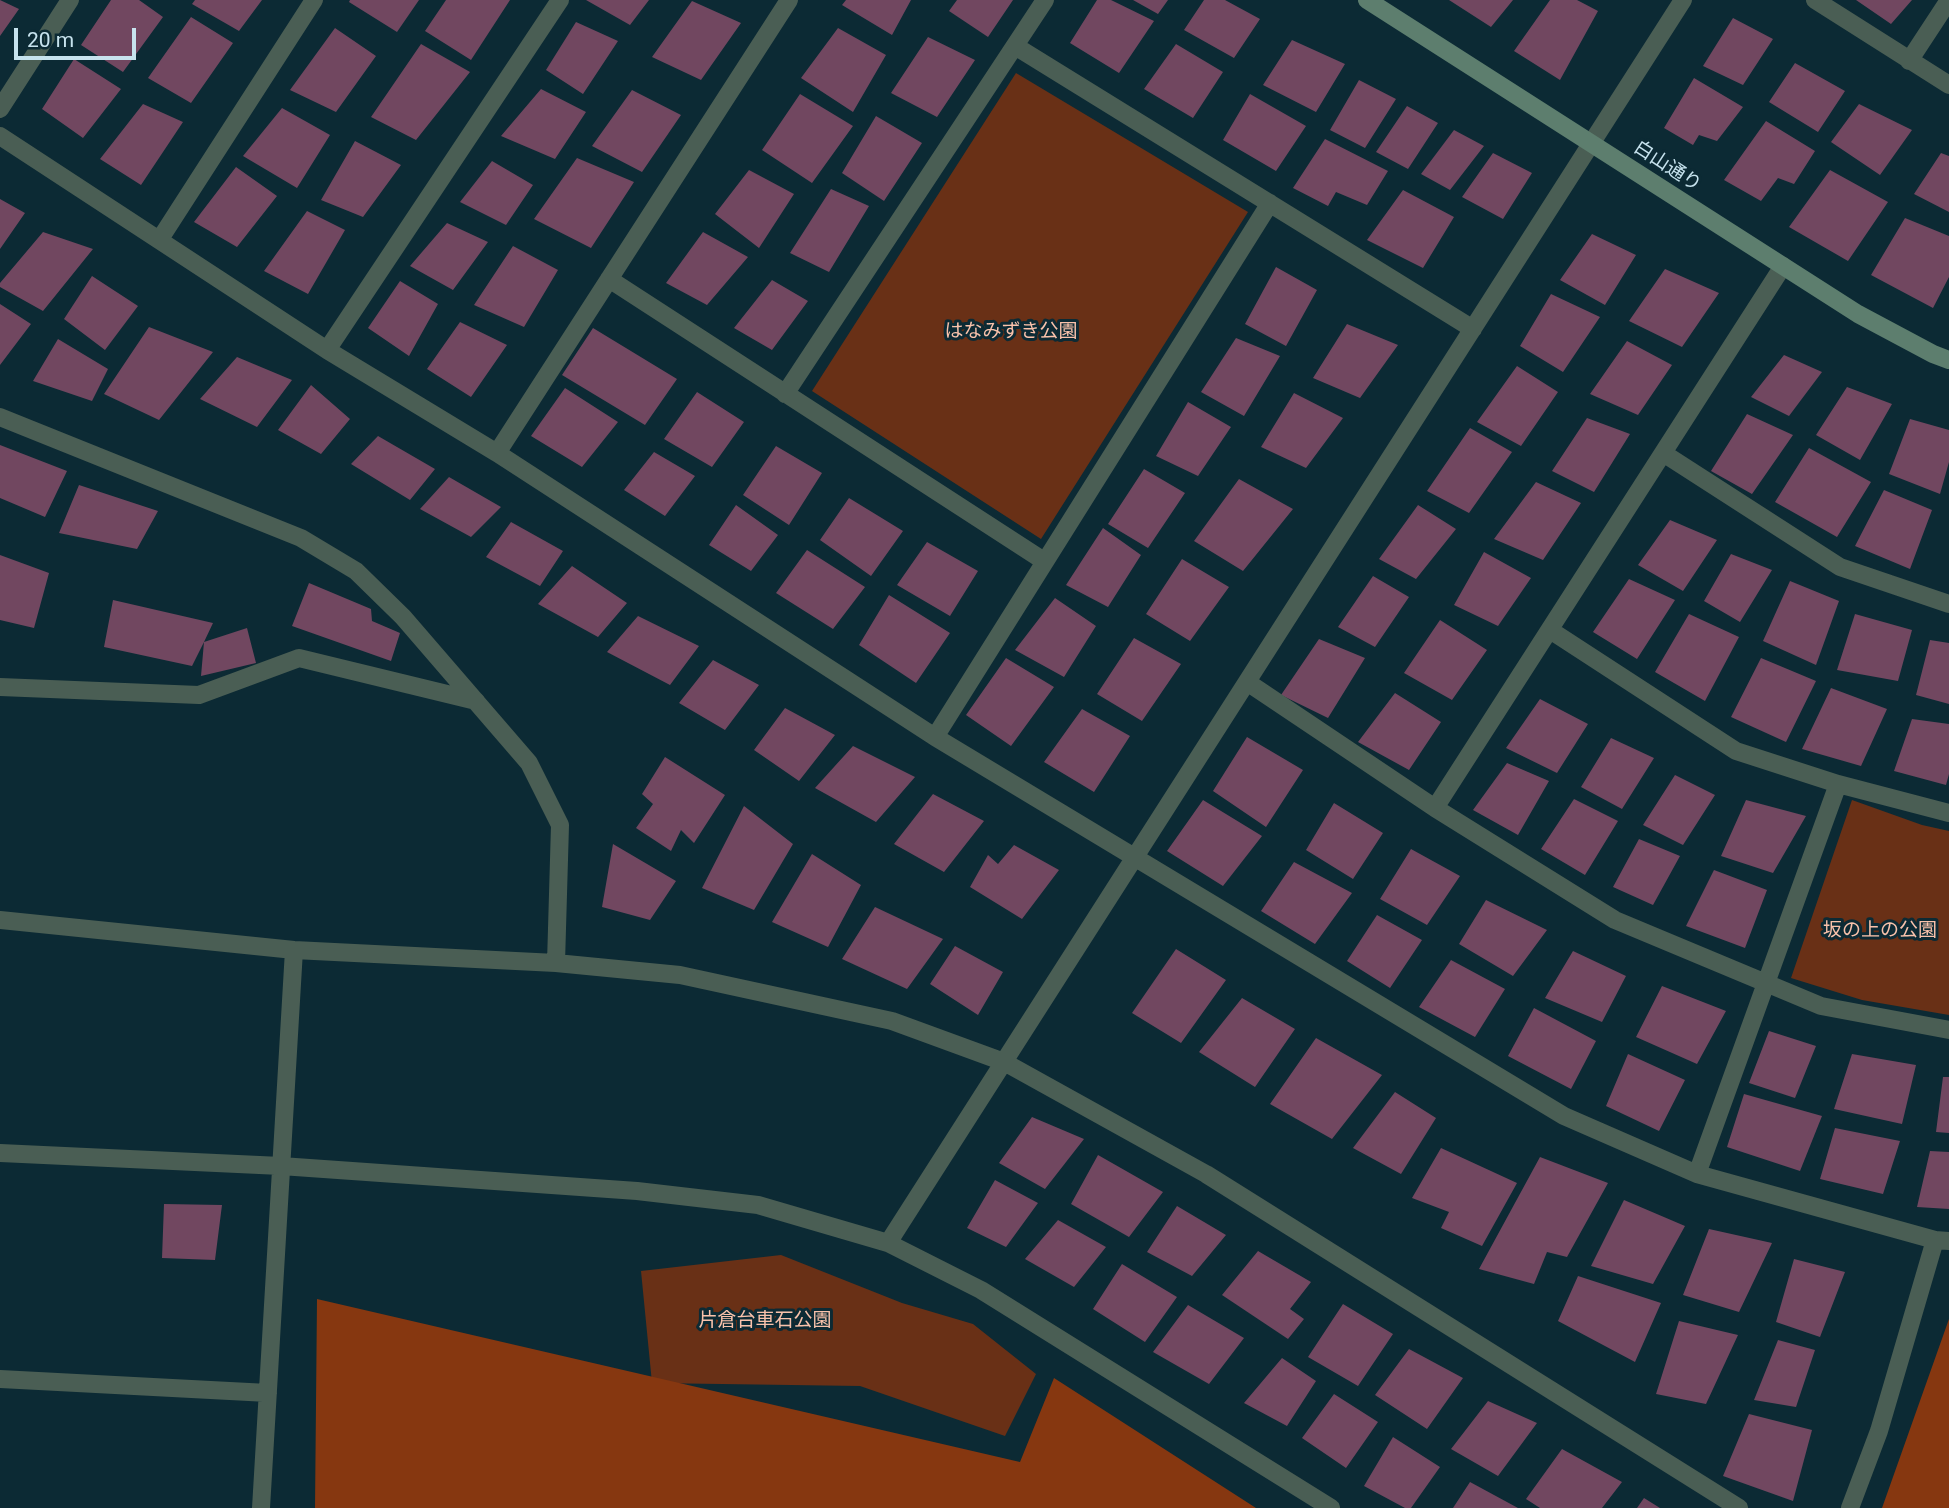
<!DOCTYPE html>
<meta charset="utf-8">
<style>
body{margin:0}
#map{position:relative;width:1949px;height:1508px;overflow:hidden;background:#0c2a34;font-family:Roboto,sans-serif}
canvas{display:block}
.scale{position:absolute;left:14px;top:28px;width:122px;height:32px;box-sizing:border-box;border:4px solid #c7e3ee;border-top:0;padding-left:9px;font-size:21px;line-height:24px;white-space:nowrap;color:#c7e3ee;-webkit-text-stroke:5px #0c2a34;paint-order:stroke}
</style>
<div id="map">
<canvas width="1949" height="1508"></canvas>
<div class="scale">20 m</div>
</div>
<script>
const ctx = document.querySelector('canvas').getContext('2d');
ctx.lineJoin = 'round';
function paint(path, color) { ctx.fillStyle = color; ctx.fill(path, 'evenodd'); }
const toPath = rows => new Path2D(rows.map(r => 'M' + r).join(''));
function trace(path, color, width, dash) { ctx.strokeStyle = color; ctx.lineWidth = width; ctx.lineCap = dash ? 'butt' : 'round'; ctx.setLineDash(dash || []); ctx.stroke(path); }
function drawText(font, color, halo, rows, align = 'center') {
  ctx.font = font + ' Roboto,"Noto Sans JP",sans-serif'; ctx.lineWidth = 6; ctx.setLineDash([]); ctx.textBaseline = 'middle'; ctx.strokeStyle = halo; ctx.fillStyle = color; for (const [text, x, y, turn = 0] of rows) {
    ctx.save(); ctx.translate(x, y); ctx.rotate((+turn || 0) * Math.PI / 180); ctx.textAlign = isNaN(turn) ? turn : align; if (halo) ctx.strokeText(text, 0, 0); ctx.fillText(text, 0, 0); ctx.restore();
  }
}
paint(toPath([
 [1016,73,1248,212,1041,539,812,391],
 [1852,800,1922,825,1949,831,1949,1015,1862,1000,1791,978],
 [781,1255,902,1303,973,1324,1036,1374,1005,1436,860,1386,652,1383,641,1271]
]), '#693016');
paint(toPath([
 [317,1299,1020,1462,1054,1378,1256,1508,315,1508],
 [1949,1319,1949,1508,1882,1508]
]), '#863710');
paint(toPath([
 [0,0,19,9,0,36],
 [111,0,139,0,163,17,123,72,81,45],
 [195,0,262,0,239,31,192,4],
 [350,0,419,0,397,32,349,2],
 [446,0,510,0,471,60,425,31],
 [586,0,649,0,630,25],
 [846,0,911,0,892,35,842,5],
 [957,0,1013,0,988,37,949,11],
 [1097,0,1111,0,1154,21,1119,73,1070,43],
 [1133,0,1168,0,1158,14],
 [1204,0,1225,0,1260,19,1234,58,1184,30],
 [1449,0,1513,0,1491,27],
 [1550,0,1577,0,1598,11,1560,80,1514,51],
 [1856,0,1912,0,1891,24],
 [692,1,741,23,701,80,652,57],
 [191,17,233,43,191,103,148,78],
 [1733,18,1773,39,1743,85,1703,66],
 [576,22,618,41,583,94,546,70],
 [335,28,376,56,336,112,290,90],
 [838,28,886,55,853,112,801,78],
 [928,37,975,60,937,117,891,93],
 [1292,40,1345,64,1316,112,1263,85],
 [421,44,470,72,416,140,371,117],
 [1176,44,1223,72,1193,118,1144,89],
 [74,59,121,89,83,138,42,109],
 [1795,63,1845,91,1818,132,1769,102],
 [1694,78,1743,107,1717,141,1699,135,1693,145,1664,128],
 [1359,80,1396,99,1365,148,1330,130],
 [541,89,586,112,555,159,501,136],
 [632,90,681,115,642,172,592,146],
 [800,94,853,126,812,183,762,150],
 [1250,94,1306,126,1276,171,1223,140],
 [143,104,183,122,141,185,100,159],
 [1859,104,1912,130,1880,175,1831,142],
 [1407,106,1438,123,1408,169,1376,152],
 [282,108,330,135,297,188,243,156],
 [876,116,922,143,884,201,842,173],
 [1766,121,1815,151,1794,184,1778,178,1761,201,1724,180],
 [1454,130,1484,146,1450,190,1421,174],
 [1325,139,1388,171,1367,205,1336,192,1328,206,1293,188],
 [355,141,401,165,363,217,321,200],
 [1493,153,1532,173,1503,219,1462,197],
 [1941,153,1949,156,1949,212,1914,194],
 [577,158,634,182,591,248,534,219],
 [492,161,533,185,506,225,460,202],
 [236,167,277,196,237,247,194,222],
 [749,170,794,194,759,248,715,214],
 [1830,170,1888,202,1848,261,1789,227],
 [831,189,869,206,829,272,790,253],
 [1403,190,1454,217,1423,268,1367,240],
 [0,199,25,213,0,249],
 [307,211,345,230,308,294,264,271],
 [1905,218,1949,236,1949,277,1933,308,1871,275],
 [447,223,488,242,453,290,410,266],
 [43,232,93,249,43,311,0,287,0,283],
 [703,232,748,257,707,305,666,283],
 [1592,234,1636,255,1605,305,1560,280],
 [513,246,558,270,524,327,474,305],
 [1276,267,1317,290,1286,346,1245,324],
 [1665,269,1719,293,1682,347,1629,321],
 [92,276,138,306,105,350,64,319],
 [772,280,808,301,772,350,734,328],
 [400,281,438,304,409,356,368,328],
 [1551,294,1600,317,1563,372,1520,346],
 [0,304,31,324,0,365],
 [460,322,507,345,471,397,427,369],
 [1347,324,1398,345,1360,398,1313,378],
 [149,327,213,352,159,420,104,394],
 [593,328,677,379,645,425,562,375],
 [1236,338,1280,356,1244,416,1201,392],
 [58,339,108,369,92,401,33,381],
 [1627,341,1672,365,1638,415,1590,394],
 [1784,355,1822,372,1789,416,1751,397],
 [237,357,292,380,257,427,200,399],
 [1517,366,1558,392,1521,446,1477,422],
 [311,385,350,419,321,454,278,430],
 [1847,387,1892,404,1860,460,1816,435],
 [565,388,618,422,582,467,531,436],
 [697,392,744,422,712,467,664,439],
 [1294,393,1343,418,1306,468,1261,447],
 [1188,402,1231,427,1198,476,1156,456],
 [1747,414,1793,435,1752,494,1711,471],
 [1587,418,1630,434,1594,492,1552,471],
 [1910,419,1949,430,1949,462,1940,494,1889,474],
 [1470,428,1512,452,1469,513,1427,491],
 [378,436,435,469,410,500,351,464],
 [0,445,67,471,45,517,0,498],
 [776,446,822,473,789,525,743,495],
 [1809,448,1871,482,1837,537,1775,502],
 [654,452,695,476,665,516,624,490],
 [1144,469,1185,493,1148,548,1108,524],
 [449,477,501,507,471,537,420,509],
 [1239,479,1293,509,1243,571,1194,541],
 [1536,482,1581,503,1543,560,1494,539],
 [79,485,158,511,137,549,59,533],
 [1884,490,1932,510,1910,569,1855,546],
 [849,498,903,531,871,576,820,540],
 [736,505,778,535,751,571,709,545],
 [1418,505,1456,529,1416,579,1379,559],
 [1670,520,1717,540,1683,591,1638,565],
 [511,522,563,551,540,586,486,557],
 [1103,528,1141,555,1108,607,1066,585],
 [927,542,978,571,950,616,897,585],
 [807,550,865,587,833,629,776,593],
 [1484,552,1531,578,1498,626,1454,605],
 [1731,554,1772,570,1740,622,1704,601],
 [0,555,49,573,34,628,0,620],
 [1182,559,1229,587,1190,641,1146,614],
 [572,566,627,603,598,637,538,604],
 [1373,576,1409,597,1375,647,1338,627],
 [1629,579,1675,600,1637,659,1593,632],
 [1790,581,1839,601,1816,665,1763,641],
 [309,583,371,609,372,621,400,633,391,661,292,626],
 [889,595,950,633,916,683,859,645],
 [1055,598,1096,626,1064,677,1015,650],
 [113,600,213,623,204,642,247,628,256,663,201,676,204,642,192,666,104,647],
 [1689,614,1739,637,1705,701,1655,672],
 [1855,614,1912,630,1898,681,1837,670],
 [638,616,699,646,670,685,607,652],
 [1440,620,1487,650,1452,700,1404,673],
 [1134,638,1181,664,1142,721,1097,694],
 [1319,639,1365,658,1328,718,1281,695],
 [1930,640,1949,643,1949,704,1916,695],
 [1006,658,1054,687,1011,746,966,715],
 [1761,658,1816,681,1786,742,1731,717],
 [713,660,759,685,725,730,679,703],
 [1831,688,1887,709,1861,766,1802,749],
 [1395,693,1441,722,1409,770,1358,742],
 [1540,699,1588,724,1557,773,1506,748],
 [785,708,835,735,799,781,754,750],
 [1082,709,1130,736,1094,792,1044,762],
 [1912,719,1949,724,1949,774,1946,785,1894,771],
 [1247,737,1303,770,1266,827,1213,791],
 [1611,738,1654,758,1622,809,1581,787],
 [853,746,915,777,876,822,815,788],
 [665,757,725,795,694,843,681,830,671,851,636,828,653,804,642,794],
 [1507,763,1549,781,1518,835,1473,810],
 [1675,775,1715,795,1683,845,1643,825],
 [933,794,984,821,944,872,894,844],
 [1574,799,1618,821,1585,875,1541,849],
 [1203,800,1262,836,1223,886,1167,851],
 [1746,800,1806,816,1773,873,1721,856],
 [1334,803,1383,833,1353,879,1306,850],
 [744,806,793,844,754,910,702,888],
 [1639,839,1680,856,1653,905,1613,887],
 [613,844,676,881,650,920,602,907],
 [1014,845,1059,870,1022,919,970,887,988,855,998,864],
 [1411,849,1460,876,1427,925,1380,899],
 [812,854,861,885,828,947,772,922],
 [1294,862,1352,893,1315,944,1261,911],
 [1714,870,1767,890,1745,948,1686,926],
 [1486,900,1547,930,1513,976,1459,944],
 [875,907,943,939,907,989,842,959],
 [1377,915,1422,940,1390,988,1347,961],
 [955,946,1003,972,978,1015,930,984],
 [1176,949,1226,980,1181,1043,1132,1013],
 [1573,951,1626,976,1602,1022,1545,998],
 [1451,960,1505,989,1475,1037,1419,1007],
 [1662,986,1726,1011,1697,1064,1636,1037],
 [1242,998,1295,1029,1255,1087,1199,1052],
 [1534,1008,1596,1041,1571,1089,1508,1056],
 [1769,1031,1816,1046,1795,1098,1749,1083],
 [1316,1038,1382,1075,1332,1139,1270,1104],
 [1628,1054,1685,1080,1659,1131,1606,1106],
 [1852,1054,1916,1065,1902,1124,1834,1109],
 [1943,1077,1949,1077,1949,1133,1936,1132],
 [1395,1092,1436,1118,1401,1174,1353,1148],
 [1744,1094,1822,1116,1800,1171,1727,1147],
 [1032,1117,1084,1139,1045,1189,999,1163],
 [1835,1128,1900,1141,1883,1194,1820,1179],
 [1441,1148,1517,1183,1482,1246,1441,1228,1449,1212,1412,1198],
 [1930,1151,1949,1152,1949,1209,1917,1207],
 [1098,1155,1163,1192,1129,1237,1071,1204],
 [1540,1157,1608,1183,1567,1257,1547,1252,1534,1284,1479,1269],
 [995,1180,1038,1203,1006,1247,967,1228],
 [1624,1200,1685,1226,1653,1284,1591,1266],
 [164,1204,222,1205,215,1260,162,1258],
 [1177,1206,1226,1235,1192,1276,1147,1252],
 [1058,1220,1106,1247,1074,1287,1025,1259],
 [1709,1229,1772,1243,1739,1312,1683,1295],
 [1258,1251,1311,1282,1290,1309,1304,1319,1288,1339,1222,1295],
 [1794,1259,1845,1272,1820,1337,1776,1322],
 [1122,1264,1177,1297,1145,1342,1093,1309],
 [1578,1276,1661,1303,1635,1362,1558,1321],
 [1343,1304,1393,1334,1358,1386,1308,1357],
 [1188,1305,1244,1338,1209,1384,1153,1352],
 [1679,1321,1738,1335,1706,1404,1656,1394],
 [1778,1340,1815,1350,1796,1407,1754,1400],
 [1409,1349,1463,1378,1427,1429,1375,1395],
 [1282,1358,1316,1381,1287,1426,1244,1403],
 [1334,1394,1378,1422,1346,1468,1302,1438],
 [1488,1401,1537,1423,1498,1476,1451,1449],
 [1749,1414,1812,1430,1793,1501,1723,1476],
 [1393,1437,1440,1467,1411,1508,1405,1508,1364,1486],
 [1562,1449,1622,1482,1602,1508,1540,1508,1526,1499],
 [1470,1482,1518,1508,1453,1508],
 [1644,1498,1660,1508,1637,1508]
]), '#714760');
trace(toPath([
 [1815,0,1949,85],
 [1015,46,1473,329],
 [1909,61,1949,0],
 [0,109,70,0],
 [0,136,327,350,497,453,935,737,1564,1116,1697,1174,1935,1240,1949,1241],
 [160,239,314,0],
 [609,279,1044,561],
 [327,350,560,0],
 [785,394,1045,0],
 [0,417,301,538,356,571,403,617,529,763,560,825,556,963],
 [497,453,789,0],
 [1663,453,1840,567,1949,604],
 [1550,630,1736,751,1838,784,1949,813],
 [1247,682,1435,808,1615,920,1821,1006,1949,1030],
 [0,687,199,695,299,658,476,701],
 [935,737,1270,203],
 [1435,808,1783,266],
 [0,920,294,950,556,963,680,975,892,1021,1004,1062,1206,1174,1739,1508],
 [0,1153,281,1166,637,1191,758,1205,888,1243,981,1290,1331,1508],
 [1697,1174,1838,784],
 [888,1243,1683,0],
 [0,1379,268,1393],
 [261,1508,294,950],
 [1850,1508,1879,1431,1935,1240]
]), '#4a5e54', 18);
trace(toPath([
 [1367,0,1858,314,1933,354,1949,360]
]), '#5d7e6e', 18);
drawText('19px', '#c7e3ee', '#0c2a34', [
 ["白山通り",1667,167,33]
]);
drawText('19px', '#f9c2ab', '#0c2a34', [
 ["はなみずき公園",1011,332],
 ["坂の上の公園",1880,931],
 ["片倉台車石公園",765,1321]
]);
</script>
